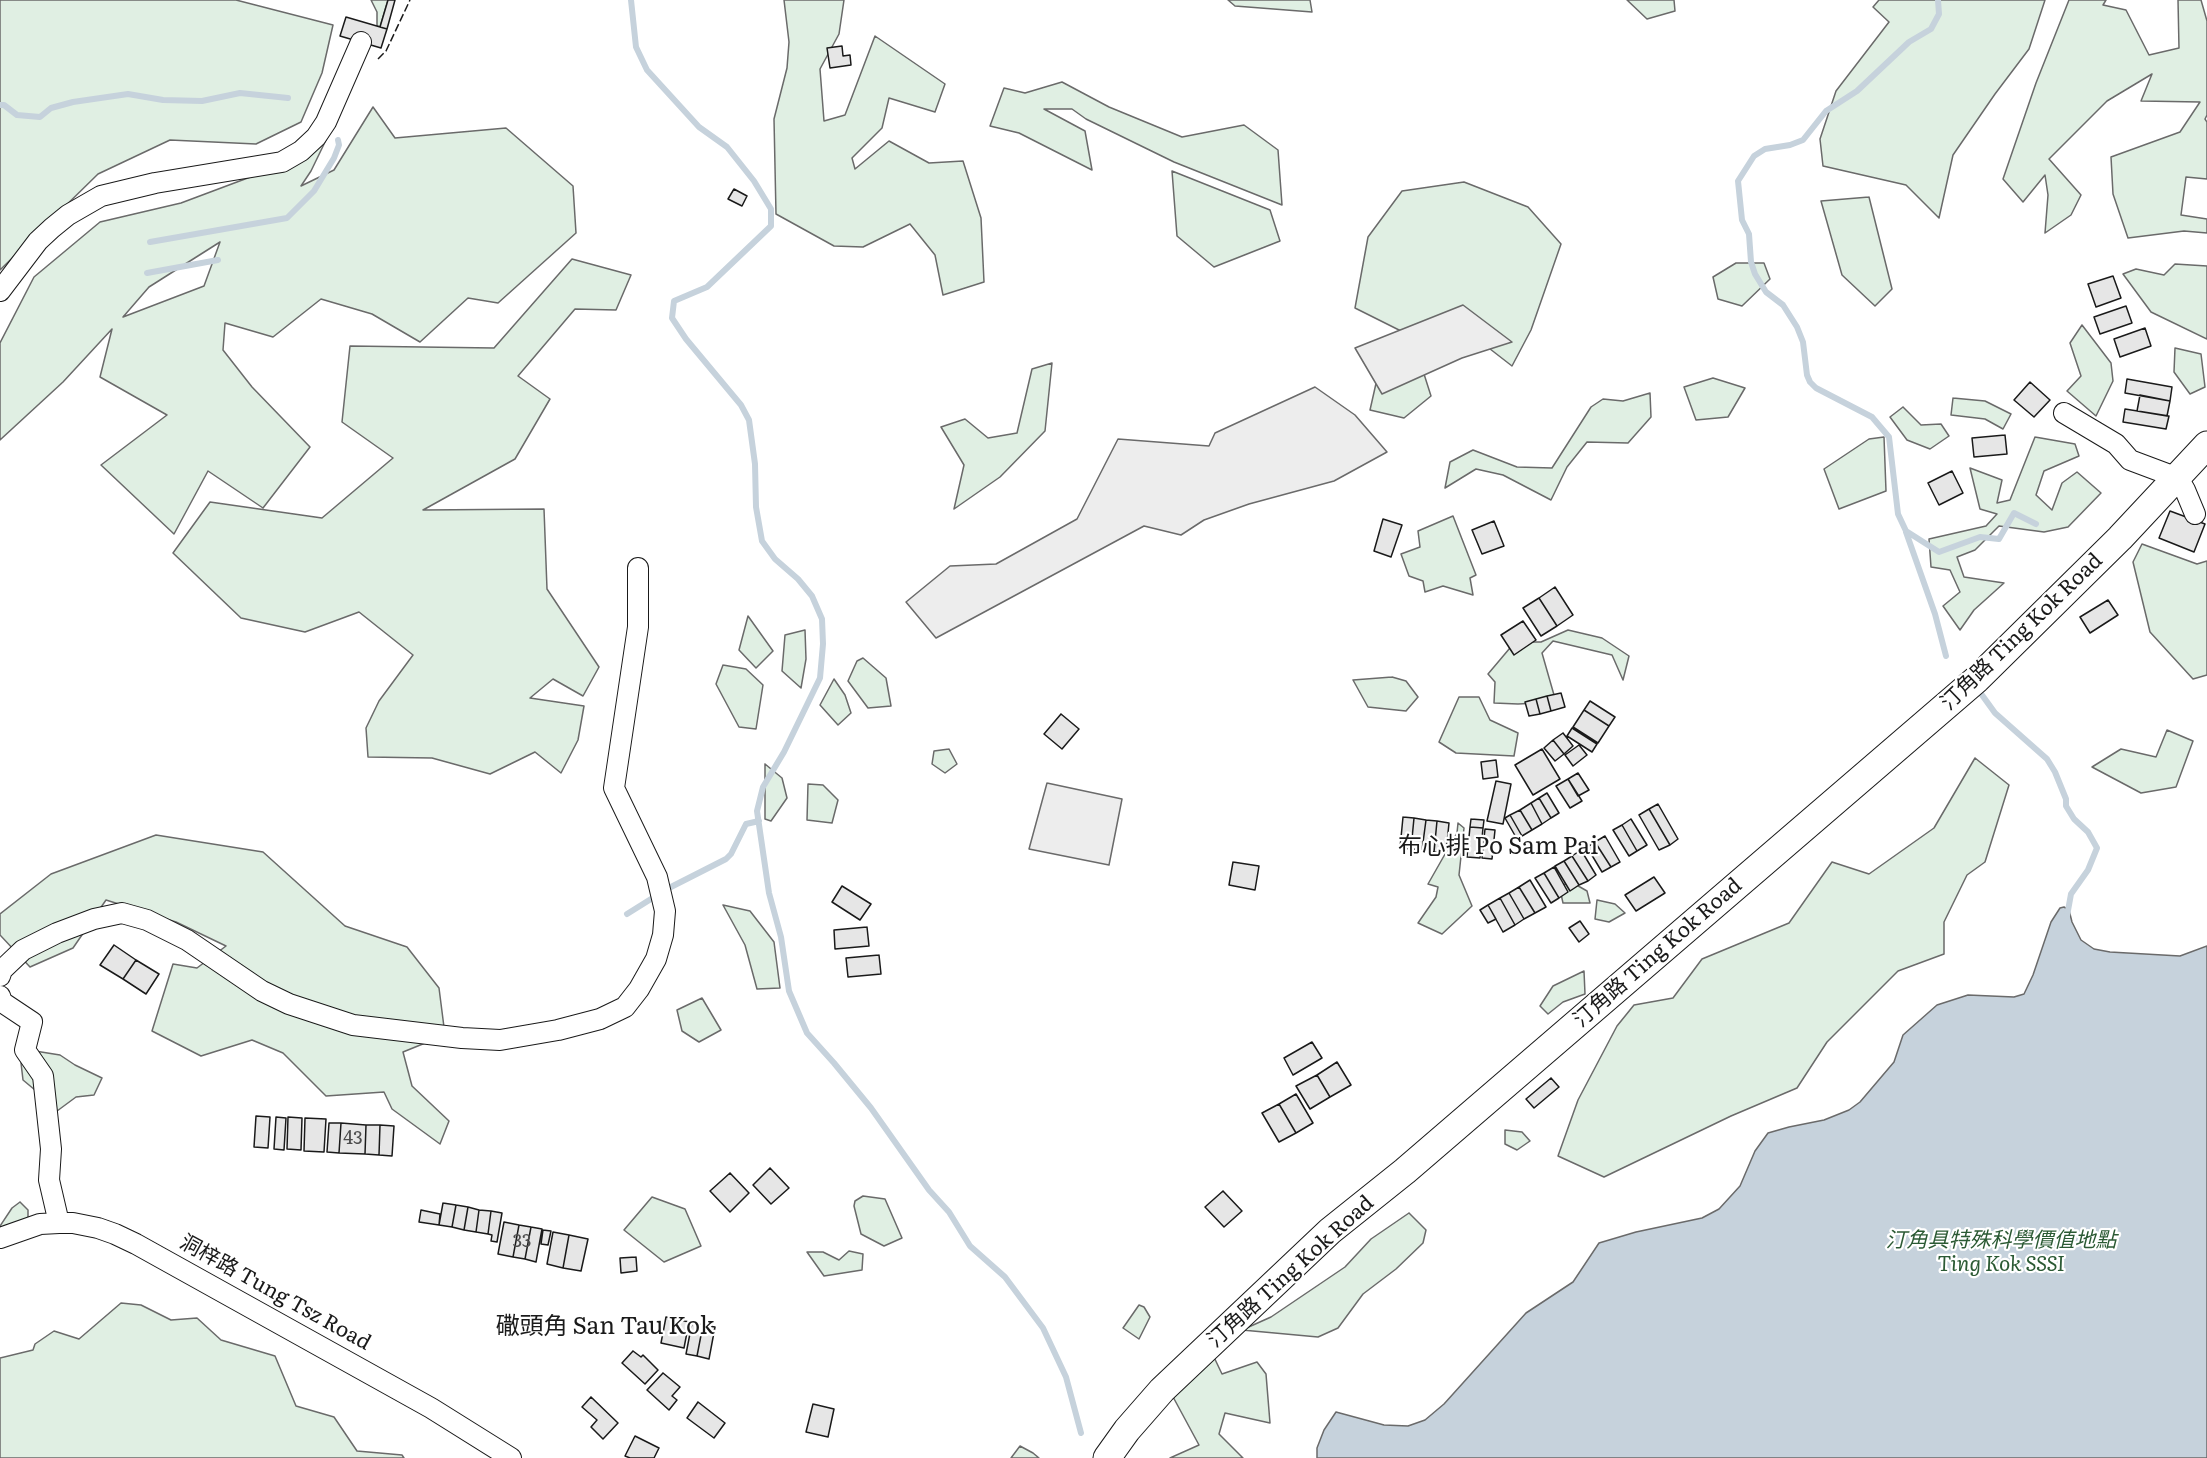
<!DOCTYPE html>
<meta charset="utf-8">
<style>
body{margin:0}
canvas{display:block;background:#fff}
</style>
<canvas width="2207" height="1458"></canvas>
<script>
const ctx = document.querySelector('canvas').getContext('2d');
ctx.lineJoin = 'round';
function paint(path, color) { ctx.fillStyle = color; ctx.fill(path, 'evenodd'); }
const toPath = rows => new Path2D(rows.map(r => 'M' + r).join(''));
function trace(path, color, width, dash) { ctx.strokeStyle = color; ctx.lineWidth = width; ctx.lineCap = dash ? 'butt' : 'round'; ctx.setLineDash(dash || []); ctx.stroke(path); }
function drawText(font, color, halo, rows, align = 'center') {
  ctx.font = font + ' Literata,"Noto Sans TC",serif'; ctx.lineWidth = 4.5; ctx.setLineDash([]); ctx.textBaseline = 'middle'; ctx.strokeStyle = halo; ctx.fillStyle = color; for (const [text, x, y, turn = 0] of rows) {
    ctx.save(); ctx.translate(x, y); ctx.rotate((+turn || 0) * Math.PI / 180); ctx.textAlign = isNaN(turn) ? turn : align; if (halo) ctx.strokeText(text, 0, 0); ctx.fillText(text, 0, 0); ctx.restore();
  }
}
const green = toPath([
 [0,0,236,0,333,25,322,73,301,122,256,144,170,140,98,174,0,270,0,0],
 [371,0,388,0,380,27,377,26,377,12,371,0],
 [784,0,844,0,839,34,820,69,824,121,845,115,875,36,945,84,935,112,889,98,882,128,852,158,855,169,889,141,929,163,963,161,981,218,984,282,943,295,935,255,910,224,863,247,834,246,776,214,774,119,787,68,789,42,784,0],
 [1228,0,1310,0,1312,12,1235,6,1228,0],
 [1627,0,1674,0,1675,11,1647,19,1627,0],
 [1879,0,2045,0,2029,49,1995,94,1953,155,1939,218,1906,185,1823,166,1820,139,1836,91,1889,22,1873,7,1879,0],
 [2069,0,2106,0,2103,5,2126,10,2149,55,2179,48,2178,0,2201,0,2207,21,2207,115,2205,119,2207,122,2207,179,2186,177,2181,215,2207,219,2207,233,2184,231,2128,238,2113,194,2111,157,2180,132,2200,102,2141,101,2152,74,2107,101,2049,159,2081,195,2071,215,2045,233,2048,195,2045,175,2023,202,2003,179,2036,83,2069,0],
 [1062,82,1109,107,1182,137,1244,125,1278,150,1282,205,1174,162,1086,119,1072,109,1044,109,1085,131,1092,170,1019,133,990,126,1004,88,1025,93,1062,82],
 [342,107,311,171,301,186,334,170,373,107,395,138,506,128,573,186,576,233,498,303,468,298,420,342,372,314,321,299,273,337,225,323,223,350,252,387,310,447,263,508,208,471,174,534,101,465,167,415,100,377,112,329,63,382,0,440,0,343,34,277,100,222,181,203,301,158,342,107],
 [220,242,204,286,123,317,149,287,220,242],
 [1172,171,1270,210,1280,241,1214,267,1177,236,1172,171],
 [1464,182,1528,207,1561,244,1531,330,1512,366,1463,328,1415,338,1355,308,1368,237,1402,191,1464,182],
 [1869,197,1892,289,1875,306,1842,275,1821,201,1869,197],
 [572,259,631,275,616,310,575,309,518,376,550,399,515,459,423,510,544,509,547,589,599,667,583,696,553,679,530,698,584,706,578,740,561,773,535,752,490,774,432,758,368,757,366,728,379,701,413,655,359,612,305,632,241,618,173,553,210,502,322,518,393,458,342,422,350,346,494,348,572,259],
 [1736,263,1764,263,1770,279,1742,306,1718,299,1713,277,1736,263],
 [2175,264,2207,266,2207,339,2151,312,2123,274,2136,269,2164,275,2175,264],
 [2082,325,2111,363,2113,381,2096,416,2067,391,2081,376,2070,343,2082,325],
 [2175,348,2201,354,2205,387,2190,394,2174,372,2175,348],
 [1417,352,1431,396,1404,418,1370,410,1377,379,1417,352],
 [1052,363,1045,431,1000,477,954,509,964,465,941,427,965,419,988,438,1017,433,1032,369,1052,363],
 [1713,378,1745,388,1728,417,1696,420,1684,387,1713,378],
 [1650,393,1651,417,1628,443,1587,442,1567,467,1551,500,1503,475,1476,469,1445,488,1450,462,1473,450,1517,467,1552,468,1591,407,1603,399,1623,401,1650,393],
 [1953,398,1985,401,2011,414,2003,429,1985,419,1951,415,1953,398],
 [1903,407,1921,425,1941,424,1949,436,1930,449,1907,440,1890,417,1903,407],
 [1884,437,1886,491,1839,509,1824,469,1869,439,1884,437],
 [2035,437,2075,444,2079,456,2044,471,2036,495,2052,510,2062,483,2077,472,2101,493,2068,527,2044,532,1999,526,1975,550,1957,557,1964,577,2004,583,1974,610,1960,630,1943,606,1960,592,1950,570,1931,567,1929,539,1986,526,1997,514,1980,509,1970,468,2002,480,1997,503,2010,500,2035,437],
 [1453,516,1476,575,1470,578,1473,595,1443,586,1425,592,1423,581,1409,576,1401,554,1420,547,1418,531,1453,516],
 [2142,544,2197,564,2207,561,2207,675,2193,679,2150,632,2133,562,2142,544],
 [748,616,773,651,756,668,739,650,748,616],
 [805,630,806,659,801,688,782,671,785,635,805,630],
 [1568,630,1602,638,1629,656,1623,680,1612,655,1553,641,1542,653,1556,702,1518,704,1494,703,1495,682,1488,674,1515,642,1541,642,1568,630],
 [863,658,886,678,891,706,868,708,848,681,857,661,863,658],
 [723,665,746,669,763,685,756,729,739,727,716,684,723,665],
 [1392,677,1406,681,1418,697,1406,711,1368,707,1353,680,1392,677],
 [834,679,845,695,851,713,838,725,820,705,834,679],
 [1459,697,1479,697,1490,720,1518,733,1514,756,1456,753,1439,742,1459,697],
 [2167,730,2193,741,2176,787,2141,793,2092,767,2121,749,2156,757,2167,730],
 [949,749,957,764,945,773,932,764,934,751,949,749],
 [1975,758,2009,785,1985,862,1967,875,1944,922,1944,954,1898,971,1827,1042,1797,1088,1731,1116,1604,1177,1558,1156,1578,1100,1617,1026,1634,1005,1673,998,1702,959,1789,923,1832,862,1869,874,1934,828,1975,758],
 [765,764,782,778,787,798,771,821,765,819,765,764],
 [808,784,823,785,838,800,832,823,807,820,808,784],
 [1458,823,1464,828,1459,875,1472,906,1442,934,1418,923,1436,897,1438,887,1428,884,1457,833,1458,823],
 [156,835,263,852,345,926,407,947,439,988,445,1035,403,1052,412,1086,449,1121,440,1144,392,1109,384,1092,326,1096,283,1053,252,1040,201,1056,152,1031,173,964,197,968,226,946,176,922,106,900,73,948,30,967,0,935,0,914,51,874,156,835],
 [1573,883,1587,891,1590,903,1563,903,1559,885,1573,883],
 [1597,900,1615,904,1625,913,1609,922,1595,919,1597,900],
 [723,905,750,911,774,942,780,988,757,989,745,945,723,905],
 [1584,971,1585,994,1563,1002,1548,1014,1540,1006,1553,986,1584,971],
 [702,998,721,1030,699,1042,682,1031,677,1010,702,998],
 [35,1051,60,1055,75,1065,102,1078,94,1095,76,1097,53,1114,41,1095,23,1080,21,1063,35,1051],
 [1505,1130,1522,1132,1530,1141,1517,1150,1505,1144,1505,1130],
 [863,1196,885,1199,902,1238,884,1246,861,1234,854,1206,855,1201,863,1196],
 [652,1197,685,1209,701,1246,664,1262,624,1230,652,1197],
 [20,1202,28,1210,28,1234,0,1231,0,1226,12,1208,20,1202],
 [1409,1213,1426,1230,1423,1243,1396,1269,1363,1294,1338,1328,1318,1337,1242,1330,1271,1317,1345,1267,1371,1239,1409,1213],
 [849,1251,863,1254,862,1270,824,1276,807,1252,823,1252,839,1260,849,1251],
 [121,1303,141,1305,171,1320,197,1318,221,1340,275,1356,296,1406,334,1417,357,1451,402,1455,404,1458,0,1458,0,1358,33,1350,35,1344,54,1331,79,1339,121,1303],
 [1139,1305,1144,1307,1150,1317,1139,1339,1123,1328,1139,1305],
 [1212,1353,1222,1374,1257,1362,1266,1374,1270,1423,1225,1413,1219,1434,1243,1458,1170,1458,1199,1445,1172,1395,1212,1353],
 [1020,1446,1033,1453,1039,1458,1011,1458,1020,1446]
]);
paint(green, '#e0efe3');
trace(green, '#6a6a6a', 1.5);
const parking = toPath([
 [1463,305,1512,342,1462,358,1382,394,1355,348,1463,305],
 [1315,387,1355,415,1387,452,1334,481,1249,504,1204,520,1181,535,1144,526,936,638,906,602,950,566,996,564,1077,519,1118,439,1209,446,1215,433,1315,387],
 [1047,783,1122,799,1109,865,1029,849,1047,783]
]);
paint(parking, '#ededed');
trace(parking, '#6a6a6a', 1.5);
const water = toPath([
 [2064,907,2069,910,2072,922,2081,940,2094,949,2110,952,2180,956,2207,946,2207,1458,1317,1458,1317,1448,1324,1430,1336,1412,1384,1425,1408,1426,1425,1420,1444,1404,1526,1313,1573,1282,1599,1243,1636,1232,1702,1218,1719,1209,1740,1186,1755,1151,1768,1133,1789,1127,1824,1120,1849,1110,1860,1102,1894,1062,1903,1035,1937,1005,1968,995,2014,997,2024,994,2033,975,2051,922,2060,908,2064,907]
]);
paint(water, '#c6d2dc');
trace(water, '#6a6a6a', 1.5);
trace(toPath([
 [631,0,636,47,647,70,699,127,727,147,754,181,771,209,771,226,707,287,674,301,672,318,686,339,741,405,749,420,755,464,756,507,762,541,775,559,798,579,812,596,822,619,823,644,820,678,784,752,763,787,757,811,769,893,781,937,789,991,807,1033,834,1063,871,1108,929,1190,949,1212,970,1246,1005,1277,1043,1328,1066,1377,1081,1433],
 [1938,0,1939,14,1931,29,1909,42,1857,91,1826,111,1803,140,1790,145,1765,149,1754,156,1738,181,1742,220,1749,234,1751,262,1755,274,1766,292,1783,305,1797,327,1803,342,1807,375,1810,382,1816,388,1872,417,1889,437,1898,514,1906,531,1939,552,1980,537,1999,539,2014,513,2036,524],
 [0,105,4,105,17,115,40,117,51,108,73,102,128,94,163,100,202,101,240,93,288,98],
 [150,242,287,218,314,191,334,158,339,145,338,140],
 [147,273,218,260],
 [1906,532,1935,614,1946,656],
 [1982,695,1995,713,2047,759,2055,772,2066,799,2066,806,2074,819,2088,832,2097,848,2088,870,2071,894,2067,916],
 [627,914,667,889,726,859,731,854,746,824,759,821]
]), '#c6d2dc', 6);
const building = toPath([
 [388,0,395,0,387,29,380,27,388,0],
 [346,17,387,29,381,48,340,36,346,17],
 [842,46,843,56,850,55,851,65,830,68,827,48,842,46],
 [734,189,747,196,742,206,728,199,734,189],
 [2113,276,2121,298,2096,307,2088,284,2113,276],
 [2126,306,2132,323,2100,334,2094,317,2126,306],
 [2145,328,2151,346,2120,357,2114,339,2145,328],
 [2127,379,2172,387,2170,401,2125,393,2127,379],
 [2030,382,2050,400,2034,417,2014,400,2030,382],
 [2140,395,2170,401,2167,416,2137,411,2140,395],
 [2125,409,2169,416,2166,429,2123,422,2125,409],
 [2005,435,2007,454,1974,457,1972,438,2005,435],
 [1952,471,1963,493,1939,505,1928,483,1952,471],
 [2170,511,2205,524,2194,552,2159,538,2170,511],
 [1383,519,1402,525,1391,557,1374,551,1383,519],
 [1494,521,1504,546,1482,554,1472,530,1494,521],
 [1555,587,1573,615,1557,626,1539,598,1555,587],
 [1539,598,1557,626,1541,636,1523,608,1539,598],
 [2108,600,2118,615,2090,633,2080,617,2108,600],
 [1523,621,1536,640,1514,655,1501,635,1523,621],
 [1561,693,1565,707,1551,711,1547,696,1561,693],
 [1547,696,1551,711,1540,714,1536,699,1547,696],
 [1536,699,1540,714,1529,716,1525,702,1536,699],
 [1590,701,1615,717,1609,726,1584,710,1590,701],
 [1584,710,1609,726,1598,743,1573,727,1584,710],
 [1061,714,1079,729,1062,749,1044,734,1061,714],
 [1572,728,1597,744,1592,752,1567,736,1572,728],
 [1563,733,1573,746,1564,754,1553,740,1563,733],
 [1553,740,1564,754,1555,761,1544,748,1553,740],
 [1579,745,1587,755,1573,766,1565,755,1579,745],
 [1542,749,1560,779,1533,795,1515,765,1542,749],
 [1496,760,1498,777,1483,779,1481,762,1496,760],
 [1578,773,1589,790,1578,796,1568,779,1578,773],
 [1568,779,1582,801,1570,808,1556,786,1568,779],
 [1496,781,1511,784,1503,824,1487,821,1496,781],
 [1547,793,1559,813,1551,818,1539,798,1547,793],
 [1539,798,1551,818,1542,824,1531,803,1539,798],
 [1531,803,1542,824,1532,830,1520,810,1531,803],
 [1658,804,1678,839,1670,845,1649,809,1658,804],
 [1649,809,1670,845,1659,850,1639,815,1649,809],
 [1520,810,1532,830,1522,836,1510,815,1520,810],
 [1510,815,1522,836,1517,839,1505,818,1510,815],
 [1403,817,1414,818,1411,849,1400,848,1403,817],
 [1414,818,1426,820,1422,850,1411,849,1414,818],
 [1471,819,1484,820,1483,828,1470,827,1471,819],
 [1631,819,1647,845,1637,851,1622,825,1631,819],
 [1426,820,1437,821,1434,852,1422,850,1426,820],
 [1437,821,1449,823,1446,853,1434,852,1437,821],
 [1622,825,1637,851,1629,856,1613,830,1622,825],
 [1470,827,1483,828,1480,858,1467,857,1470,827],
 [1485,829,1495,830,1492,859,1482,858,1485,829],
 [1605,836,1620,862,1611,867,1595,842,1605,836],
 [1595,842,1611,867,1602,872,1587,847,1595,842],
 [1581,850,1596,875,1588,881,1572,856,1581,850],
 [1572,856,1588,881,1579,885,1564,861,1572,856],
 [1564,861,1579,885,1570,891,1555,866,1564,861],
 [1233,862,1259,866,1255,890,1229,885,1233,862],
 [1554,867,1568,892,1559,898,1544,873,1554,867],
 [1544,873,1559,898,1551,903,1535,878,1544,873],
 [1654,877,1665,893,1636,911,1625,895,1654,877],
 [1530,880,1546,907,1535,913,1519,887,1530,880],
 [842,886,871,904,860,920,832,902,842,886],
 [1519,887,1535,913,1524,919,1509,893,1519,887],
 [1509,893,1524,919,1515,925,1500,898,1509,893],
 [1500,898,1515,925,1503,932,1488,905,1500,898],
 [1488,905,1496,919,1488,923,1480,910,1488,905],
 [1580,921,1589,934,1579,942,1569,928,1580,921],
 [867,927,869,946,835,949,834,930,867,927],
 [114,945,136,960,123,979,100,965,114,945],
 [879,955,881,974,848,977,846,958,879,955],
 [136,960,159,974,146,994,123,979,136,960],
 [1312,1042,1322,1058,1293,1075,1284,1058,1312,1042],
 [1337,1062,1351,1085,1330,1097,1317,1075,1337,1062],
 [1317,1075,1330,1097,1310,1109,1296,1086,1317,1075],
 [1551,1078,1559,1087,1534,1108,1526,1099,1551,1078],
 [1296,1094,1313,1123,1296,1133,1279,1104,1296,1094],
 [1279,1104,1296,1133,1279,1142,1262,1113,1279,1104],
 [256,1116,270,1117,268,1148,254,1147,256,1116],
 [276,1117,286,1118,284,1150,274,1149,276,1117],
 [288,1117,302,1118,301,1150,287,1149,288,1117],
 [305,1118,326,1119,324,1152,304,1151,305,1118],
 [329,1123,341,1123,339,1153,327,1152,329,1123],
 [341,1123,366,1125,365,1154,339,1153,341,1123],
 [366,1125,380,1125,379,1155,365,1154,366,1125],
 [380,1125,394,1126,392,1156,379,1155,380,1125],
 [770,1168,789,1188,771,1204,753,1185,770,1168],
 [730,1173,749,1193,730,1212,710,1191,730,1173],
 [1223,1191,1242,1211,1224,1227,1205,1207,1223,1191],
 [443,1203,456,1205,452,1227,439,1225,443,1203],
 [456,1205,468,1207,464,1230,452,1227,456,1205],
 [468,1207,479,1210,476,1232,464,1230,468,1207],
 [421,1210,440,1214,439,1225,419,1222,421,1210],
 [479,1210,491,1211,488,1234,476,1232,479,1210],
 [491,1211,502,1213,497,1242,491,1241,492,1235,488,1234,491,1211],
 [504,1222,519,1225,513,1257,498,1254,504,1222],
 [519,1225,531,1227,525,1259,513,1257,519,1225],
 [531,1227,542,1229,536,1262,525,1259,531,1227],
 [543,1230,551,1231,548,1245,541,1244,543,1230],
 [553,1232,569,1235,563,1268,547,1264,553,1232],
 [569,1235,588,1239,581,1271,563,1268,569,1235],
 [636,1257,637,1271,621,1273,620,1258,636,1257],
 [666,1317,689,1322,684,1348,661,1343,666,1317],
 [692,1323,703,1325,697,1356,686,1354,692,1323],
 [703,1325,715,1327,709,1359,697,1356,703,1325],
 [633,1351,641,1357,643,1355,658,1370,645,1384,622,1363,633,1351],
 [663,1373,680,1387,672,1396,677,1400,669,1410,647,1390,663,1373],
 [591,1397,618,1423,603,1439,591,1427,597,1420,582,1407,591,1397],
 [698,1402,725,1423,714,1438,687,1418,698,1402],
 [813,1404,834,1409,828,1437,806,1432,813,1404],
 [635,1436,659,1448,654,1458,630,1458,625,1456,635,1436]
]);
paint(building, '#e6e6e6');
trace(building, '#1a1a1a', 1.5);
const street = toPath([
 [0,291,38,241,52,228,68,215,101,196,155,183,282,162,301,151,316,137,326,122,361,42],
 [2064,413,2116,444,2130,460,2178,478,2185,490,2195,514],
 [0,976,2,970,23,950,57,933,94,919,122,913,147,920,187,940,262,991,289,1004,353,1025,462,1038,500,1040,558,1030,600,1019,625,1007,639,989,656,959,663,935,665,911,657,877,614,788,638,627,638,568],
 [0,996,2,1002,32,1022,25,1050,43,1076,51,1149,49,1180,59,1223],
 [0,1238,40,1224,59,1223,73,1223,98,1228,115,1234,136,1244,431,1408,511,1458]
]);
const secondary = toPath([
 [1107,1458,1127,1430,1162,1390,1330,1231,1405,1171,1977,679,2120,538,2207,445]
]);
trace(street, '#1a1a1a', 22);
trace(secondary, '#1a1a1a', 29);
trace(street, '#fff', 20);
trace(secondary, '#fff', 27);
trace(toPath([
 [378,59,386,51,410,0]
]), '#1a1a1a', 1.5, [8, 3]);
drawText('18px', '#4d4d4d', null, [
 ["43",353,1139],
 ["33",522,1242]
]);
drawText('21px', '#1a1a1a', '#fff', [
 ["汀角路 Ting Kok Road",2022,632,-44],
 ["汀角路 Ting Kok Road",1658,953,-41],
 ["汀角路 Ting Kok Road",1291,1272,-42],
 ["洞梓路 Tung Tsz Road",275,1293,29]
]);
drawText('italic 21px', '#2b5a34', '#fff', [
 ["汀角具特殊科學價值地點",2001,1241],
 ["Ting Kok SSSI",2001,1265]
]);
drawText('24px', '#1a1a1a', '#fff', [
 ["布心排 Po Sam Pai",1498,847],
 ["䃟頭角 San Tau Kok",605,1327]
]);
</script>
